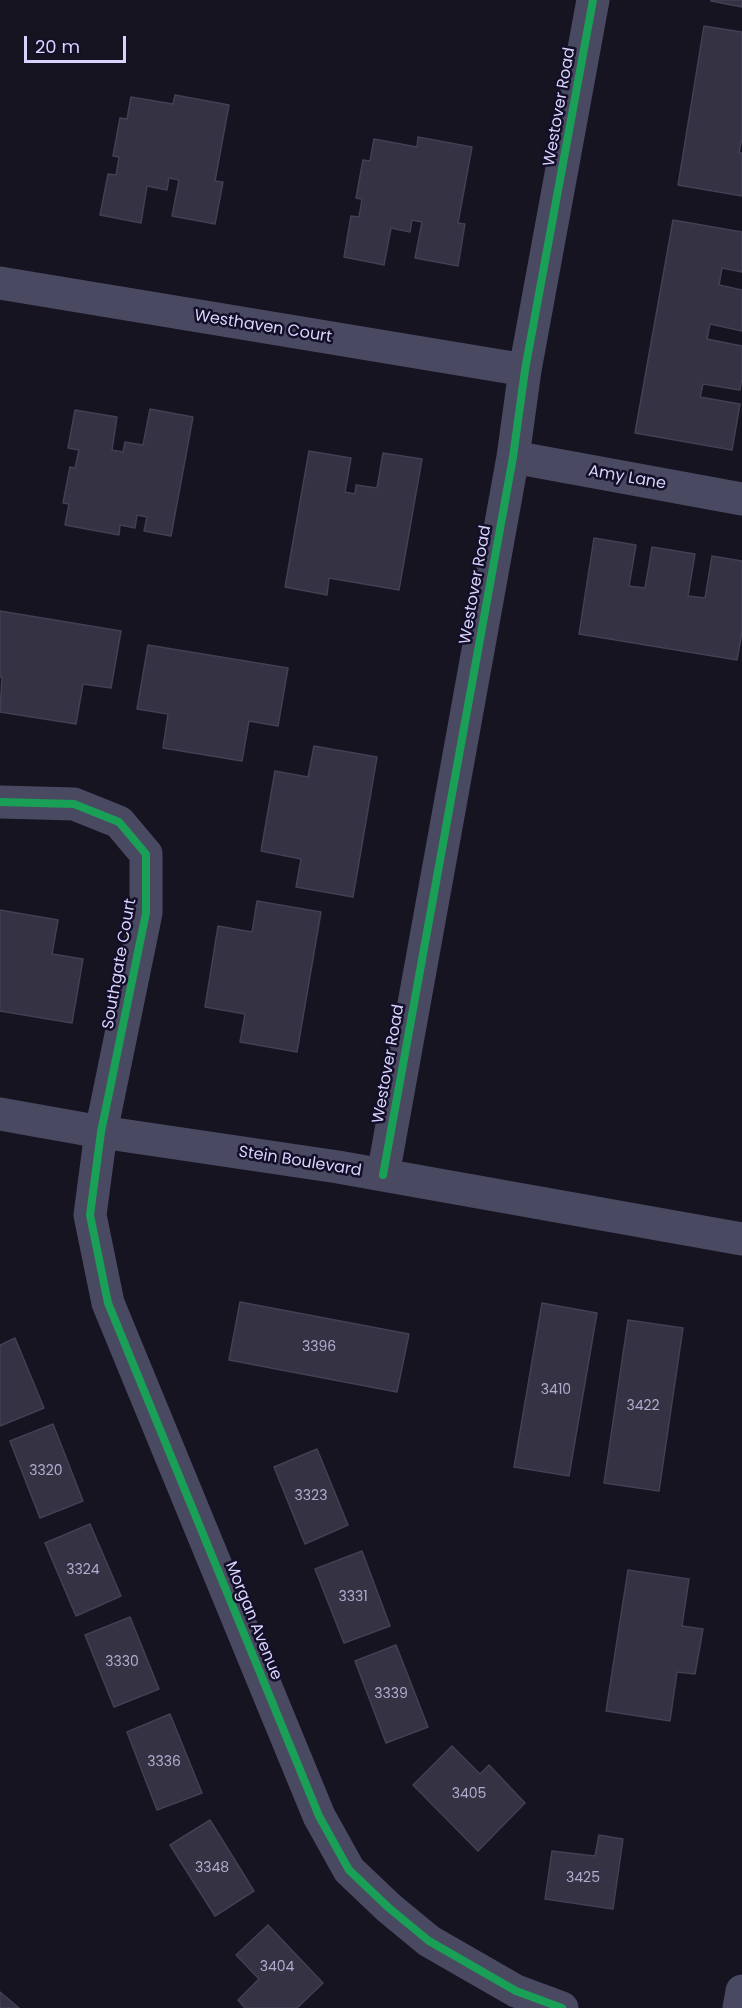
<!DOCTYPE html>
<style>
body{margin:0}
#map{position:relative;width:742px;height:2008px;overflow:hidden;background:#161421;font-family:Poppins,sans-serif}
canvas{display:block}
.scale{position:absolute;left:24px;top:36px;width:102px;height:27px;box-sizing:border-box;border:3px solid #d9d4ff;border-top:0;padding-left:8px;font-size:18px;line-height:21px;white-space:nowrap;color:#d9d4ff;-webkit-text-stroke:4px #130f26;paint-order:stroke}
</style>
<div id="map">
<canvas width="742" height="2008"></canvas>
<div class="scale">20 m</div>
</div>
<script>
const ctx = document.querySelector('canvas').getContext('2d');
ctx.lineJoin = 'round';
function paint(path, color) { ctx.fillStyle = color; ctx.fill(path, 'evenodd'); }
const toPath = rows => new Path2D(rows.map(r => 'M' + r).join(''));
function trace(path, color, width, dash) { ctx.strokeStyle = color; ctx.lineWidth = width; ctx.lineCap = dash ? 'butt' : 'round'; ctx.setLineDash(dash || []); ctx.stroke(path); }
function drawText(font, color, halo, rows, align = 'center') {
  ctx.font = font + ' Poppins,sans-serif'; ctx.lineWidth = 5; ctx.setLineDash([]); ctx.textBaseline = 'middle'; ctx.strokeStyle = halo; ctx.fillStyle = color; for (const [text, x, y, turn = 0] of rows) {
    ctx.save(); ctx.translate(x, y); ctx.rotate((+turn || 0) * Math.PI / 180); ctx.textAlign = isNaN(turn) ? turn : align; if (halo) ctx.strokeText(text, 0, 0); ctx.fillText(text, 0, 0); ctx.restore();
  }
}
const building = toPath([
 [711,0,742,0,742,7,711,1,711,0],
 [704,26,742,32,742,138,739,153,742,153,742,196,678,185,704,26],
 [175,95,229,105,215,181,223,182,215,224,172,216,179,180,169,178,167,190,147,186,141,223,100,215,108,174,116,175,119,157,113,156,120,118,127,119,131,97,173,104,175,95],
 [418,137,472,147,458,223,465,224,458,266,415,258,422,222,412,220,410,232,391,228,384,265,344,257,351,216,359,217,362,199,356,198,363,160,370,161,374,139,417,147,418,137],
 [673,220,742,232,742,272,722,268,719,285,742,290,742,331,710,324,707,339,742,346,742,378,740,390,703,384,700,397,740,404,732,450,635,433,673,220],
 [150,409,193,417,171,536,144,531,147,517,137,515,135,528,120,525,119,535,65,525,69,504,63,503,70,467,75,468,79,450,68,448,75,410,117,417,112,450,123,452,125,442,143,445,150,409],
 [309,451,351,458,345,492,355,494,356,485,377,488,383,453,422,459,399,590,329,578,327,595,285,587,309,451],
 [594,538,636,545,629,586,645,588,652,547,695,554,688,596,705,598,712,556,742,561,742,632,737,660,579,634,594,538],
 [0,611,121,631,111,688,83,684,76,724,0,712,2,677,0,677,0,611],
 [148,645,288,668,278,726,249,721,242,761,163,748,168,714,137,709,148,645],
 [314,746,377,757,353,897,296,887,301,859,261,851,275,771,308,777,314,746],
 [257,901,321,912,297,1052,240,1042,245,1014,205,1007,218,926,252,932,257,901],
 [0,910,58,920,52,954,83,959,72,1023,0,1011,0,910],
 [240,1302,409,1334,397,1392,229,1360,240,1302],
 [542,1303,597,1313,569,1476,514,1467,542,1303],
 [628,1320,683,1328,659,1491,604,1483,628,1320],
 [15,1338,44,1408,0,1426,0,1345,15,1338],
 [53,1424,83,1501,40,1518,10,1441,53,1424],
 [317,1449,348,1525,305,1544,274,1467,317,1449],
 [90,1524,121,1596,76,1616,45,1543,90,1524],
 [362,1551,390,1626,344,1643,315,1569,362,1551],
 [628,1570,689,1579,682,1626,703,1629,695,1674,677,1672,670,1721,606,1711,628,1570],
 [130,1617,159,1689,114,1707,85,1635,130,1617],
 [396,1645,428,1727,386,1743,355,1661,396,1645],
 [170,1714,202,1793,157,1810,127,1732,170,1714],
 [452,1746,480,1774,489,1765,525,1803,478,1851,413,1785,452,1746],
 [210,1820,254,1891,215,1916,170,1845,210,1820],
 [599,1835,623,1839,613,1909,545,1899,552,1851,595,1856,599,1835],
 [268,1925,323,1983,297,2008,245,2008,238,2000,259,1979,236,1955,268,1925],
 [0,1992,19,2008,0,2008,0,1992]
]);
paint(building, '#343243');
trace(building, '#433f54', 1.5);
trace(toPath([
 [0,283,525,370],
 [513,457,742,499],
 [0,802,74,804,119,822,146,854,146,913,101,1132,90,1215,108,1303,319,1816,349,1870,389,1908,429,1941,516,1991,562,2008],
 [0,1114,101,1132,338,1167,742,1239],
 [383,1175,513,457,525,370,593,0],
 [739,2008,742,1991]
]), '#4a4962', 33);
trace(toPath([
 [0,802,74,804,119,822,146,854,146,913,101,1132,90,1215,108,1303,319,1816,349,1870,389,1908,429,1941,516,1991,562,2008],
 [383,1175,513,457,525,370,593,0]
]), '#1a9f57', 8);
drawText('14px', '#b0acd0', null, [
 ["3396",319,1347],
 ["3410",556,1390],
 ["3422",643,1406],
 ["3320",46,1471],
 ["3323",311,1496],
 ["3324",83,1570],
 ["3331",353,1597],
 ["3330",122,1662],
 ["3339",391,1694],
 ["3336",164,1762],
 ["3405",469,1794],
 ["3348",212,1868],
 ["3425",583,1878],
 ["3404",277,1967]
]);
drawText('16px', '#d9d4ff', '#130f26', [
 ["Westover Road",560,107,-80],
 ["Westhaven Court",263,327,9],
 ["Amy Lane",627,478,10],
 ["Westover Road",476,585,-80],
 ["Southgate Court",120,964,-80],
 ["Westover Road",389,1064,-80],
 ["Stein Boulevard",300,1162,9],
 ["Morgan Avenue",253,1621,68]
]);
</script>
